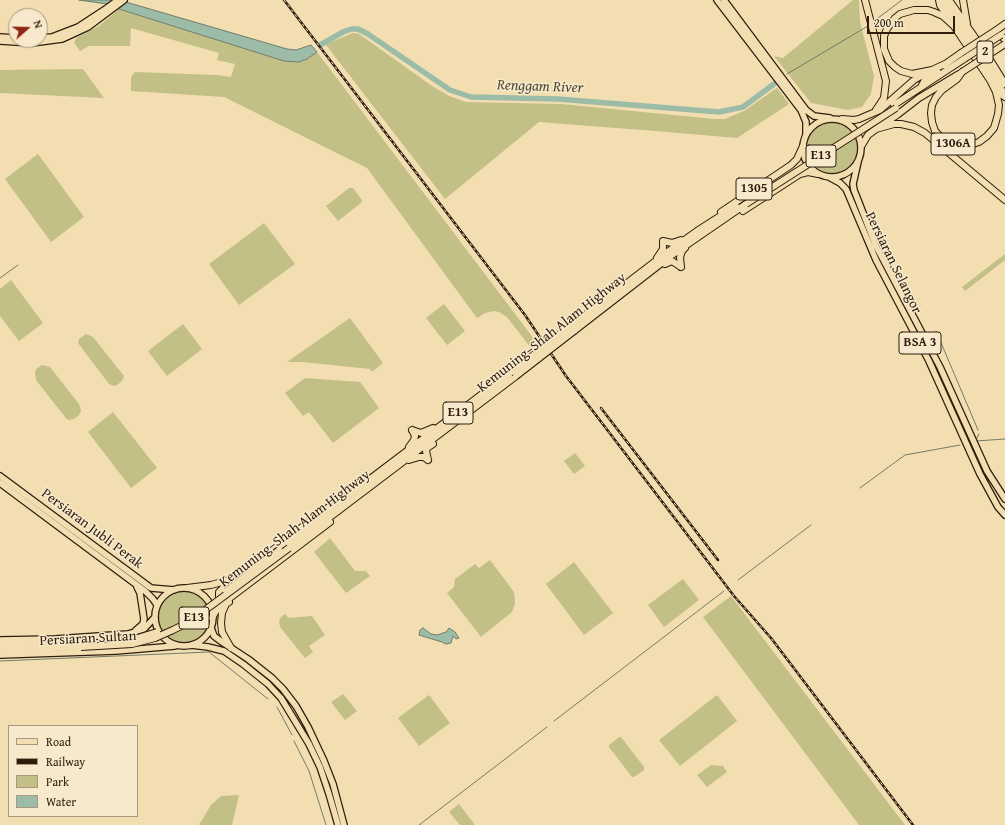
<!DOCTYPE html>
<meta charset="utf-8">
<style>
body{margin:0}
#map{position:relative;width:1005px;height:825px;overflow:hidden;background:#f3deb1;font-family:"Gentium Book Plus",serif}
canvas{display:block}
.legend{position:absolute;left:8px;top:725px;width:130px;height:92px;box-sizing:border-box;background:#f7eacc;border:1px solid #a7987f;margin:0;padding:5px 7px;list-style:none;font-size:12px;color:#2f1c0c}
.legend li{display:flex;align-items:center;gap:8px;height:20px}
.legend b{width:20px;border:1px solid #a7987f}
.north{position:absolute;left:8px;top:8px;width:40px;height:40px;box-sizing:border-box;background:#f7eacc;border:1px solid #a7987f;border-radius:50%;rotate:70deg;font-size:11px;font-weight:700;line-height:16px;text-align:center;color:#2f1c0c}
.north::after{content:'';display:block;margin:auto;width:14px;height:18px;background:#8f2418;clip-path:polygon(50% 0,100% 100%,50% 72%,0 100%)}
.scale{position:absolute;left:867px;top:16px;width:88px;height:18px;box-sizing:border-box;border:2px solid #2f1c0c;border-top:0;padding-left:5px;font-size:12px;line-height:14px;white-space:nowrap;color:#2f1c0c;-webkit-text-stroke:3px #f7eacc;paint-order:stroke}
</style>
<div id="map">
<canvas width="1005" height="825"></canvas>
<ul class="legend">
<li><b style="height:5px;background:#f3deb1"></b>Road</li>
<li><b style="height:5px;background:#2f1c0c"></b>Railway</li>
<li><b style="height:11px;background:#c2bf87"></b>Park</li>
<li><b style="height:11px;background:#9cbca8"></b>Water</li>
</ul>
<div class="north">N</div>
<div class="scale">200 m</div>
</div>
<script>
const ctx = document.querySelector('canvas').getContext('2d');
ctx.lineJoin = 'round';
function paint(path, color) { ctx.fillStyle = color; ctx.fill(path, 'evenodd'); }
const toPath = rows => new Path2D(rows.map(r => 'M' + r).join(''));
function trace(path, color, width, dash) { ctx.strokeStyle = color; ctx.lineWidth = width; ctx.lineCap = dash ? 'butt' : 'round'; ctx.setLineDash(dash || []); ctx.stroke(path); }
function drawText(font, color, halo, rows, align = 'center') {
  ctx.font = font + ' "Gentium Book Plus",serif'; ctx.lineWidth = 3; ctx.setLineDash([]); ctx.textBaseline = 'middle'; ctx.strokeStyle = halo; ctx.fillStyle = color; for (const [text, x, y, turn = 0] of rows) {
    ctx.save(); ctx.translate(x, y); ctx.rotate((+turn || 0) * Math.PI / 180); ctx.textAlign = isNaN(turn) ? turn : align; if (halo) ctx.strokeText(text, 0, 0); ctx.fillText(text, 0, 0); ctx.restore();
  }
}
paint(toPath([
 [853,0,859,0,860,22,874,76,871,94,862,107,848,110,811,103,774,56,783,58],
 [119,9,284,61,307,59,317,52,537,343,531,348,507,317,499,312,494,311,485,313,477,318,367,168,224,97,131,91,131,77,135,72,216,75,231,77,235,64,217,60,219,53,131,28,130,46,89,46,80,51,74,43,76,38,99,26],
 [353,33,359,34,432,86,449,96,466,102,561,104,714,119,725,119,744,111,777,88,789,104,737,138,655,131,539,122,445,199,326,45,331,42],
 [83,69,104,98,0,93,0,70],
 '807 147a26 26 0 1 1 52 0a26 26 0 1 1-52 0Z',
 [38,154,84,217,51,242,5,179],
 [349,188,353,188,362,200,361,203,338,221,326,206],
 [264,223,295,264,239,305,209,264],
 [1005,254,1005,260,965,291,962,287],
 [11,280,43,323,19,341,0,316,0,289],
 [444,304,465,331,447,345,426,318],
 [350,318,383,363,372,372,370,369,302,362,287,362],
 [183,324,202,349,167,376,148,351],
 [86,334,93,337,124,376,122,381,117,385,113,386,109,384,78,343,79,339],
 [42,365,50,367,79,404,81,411,79,415,74,419,68,420,65,417,36,380,35,374,36,369],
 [305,378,360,382,379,408,333,443,309,412,303,416,285,393],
 [113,412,157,468,131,488,88,432],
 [575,453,585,466,574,474,564,461],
 [330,538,355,571,366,571,370,576,346,593,314,552],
 [490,560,514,592,515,603,512,612,481,637,447,593,454,587,455,579,475,564,479,568],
 [574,562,613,613,584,635,546,584],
 [683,579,699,600,664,627,648,605],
 '158 617a26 26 0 1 1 52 0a26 26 0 1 1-52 0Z',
 [731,596,905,825,859,825,703,617],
 [285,614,289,618,312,616,325,635,309,646,313,652,305,658,280,627,279,621,281,617],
 [343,694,357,711,345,720,331,702],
 [429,695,450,723,419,746,398,718],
 [717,695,737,721,680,766,659,740],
 [619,737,621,737,644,767,644,770,634,777,632,777,609,747,609,745],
 [711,765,723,766,727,772,707,787,697,775],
 [239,795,232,825,199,825,211,805,221,796],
 [459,804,475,825,460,825,449,812]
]), '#c2bf87');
const water = toPath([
 [79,0,119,0,287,49,296,50,311,45,317,52,307,59,299,62,284,61,119,9,107,4,79,0],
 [423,628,431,634,437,635,446,632,449,628,455,632,459,638,456,639,453,636,451,643,446,644,442,642,419,635,420,630,423,628]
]);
paint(water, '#9cbca8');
trace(water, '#707c6a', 1);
trace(toPath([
 [874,21,902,0],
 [787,74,868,26],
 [0,278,18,265],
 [936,331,978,430],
 [976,440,979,434],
 [976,441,1005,439],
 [860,488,905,455,960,445],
 [738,580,811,525],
 [0,661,209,652,268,699],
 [277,707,292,735],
 [554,721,724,591],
 [294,741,309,771,326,825],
 [419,825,547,727]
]), '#707c6a', 1);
trace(toPath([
 [320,45,343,32,351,29,358,29,368,34,450,90,471,97,558,99,719,112,743,107,774,84]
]), '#9cbca8', 5.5);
const primary = toPath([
 [717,0,801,110,806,122,806,135],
 [724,0,806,110,814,116,830,118],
 [0,37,16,38],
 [40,38,52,37,78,27,107,8,118,0],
 [0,41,32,43,62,39,88,27,124,0],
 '803 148a29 29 0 1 1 58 0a29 29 0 1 1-58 0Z',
 [858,162,853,184,854,190,876,246,940,367,987,471,1005,499],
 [829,177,840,183,846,189,876,260,929,361,980,474,998,507,1005,515],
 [0,476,151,588,174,590],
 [0,483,145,591,153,599,157,605],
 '155 617a29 29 0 1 1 58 0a29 29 0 1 1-58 0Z',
 [211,628,214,636,222,642,248,659,272,678,283,689,296,706,308,727,324,761,333,784,344,825],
 [136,630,143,624,144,619,140,593,137,587],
 [0,640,55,639,128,634,144,629,155,617],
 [191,645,208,647,224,651,243,664,268,684,281,698,309,744,320,767,329,794,338,825],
 [0,655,116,651,175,646]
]);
const highway = toPath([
 [865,0,886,81,884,98,876,110],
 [939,0,940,5,998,92,1005,97],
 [949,0,989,58,1005,84],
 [963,0,967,24],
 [943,1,976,48,1005,95],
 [998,29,1005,24],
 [1004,39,1005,38],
 [944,65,961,53],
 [932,70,912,74,901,71,895,67,889,61,884,49,884,36,887,29,895,18,900,14,914,10,928,10,934,12,943,16,954,26],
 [962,72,957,79,942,90,936,97,932,105,931,113,932,122,935,131,940,136,947,142,962,146,973,144,979,142,987,136,994,128,998,114,999,105,996,92,991,82],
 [922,85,925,80,937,71],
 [894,105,964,59],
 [842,119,854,120,859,119,880,110,914,80,932,70,947,63],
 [876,129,894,124,901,124,914,127,925,133,1005,200],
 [862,145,868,135,876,129,897,115,919,98,959,74],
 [743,211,800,174,808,172,818,174],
 [721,212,791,165,797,159,803,146],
 [657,258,663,249,663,241,672,243,681,240],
 [665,264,672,261,681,267],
 [681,267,680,257,682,251,685,248],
 [571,326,669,251,700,229,736,206],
 [574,331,672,255,746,204],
 [412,430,421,433,433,428],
 [409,447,414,440,415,436,412,430],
 [409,460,419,457,424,457,428,460],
 [428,460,426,451,427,448,433,444],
 [289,548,516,376],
 [279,550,341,501,510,373],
 [187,588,211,585,233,579,329,507],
 [224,600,219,597,219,592,230,581],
 [229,602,226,604,222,613,221,623,222,632,231,648],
 [212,618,216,611,223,603,330,522],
 [0,644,82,643],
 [0,650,81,647]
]);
trace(primary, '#2f1c0c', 8);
trace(highway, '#2f1c0c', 8);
trace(primary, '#f3deb1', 5.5);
trace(highway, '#f3deb1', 6);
const rail = toPath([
 [284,0,525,315,566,376,683,529,734,596,771,638,913,825],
 [601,408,718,560]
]);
trace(rail, '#2f1c0c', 2.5);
trace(rail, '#f7eacc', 1, [3]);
const highwayBridge = toPath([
 [961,53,998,29],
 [964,59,1001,35],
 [962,72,1005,44],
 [746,204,896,108],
 [510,373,571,326],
 [516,376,574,331],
 [226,591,279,550],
 [113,642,131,640,157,632],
 [81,647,132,644,155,638,173,630,189,622,289,548]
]);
trace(highwayBridge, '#2f1c0c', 8, []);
trace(highwayBridge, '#f3deb1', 6);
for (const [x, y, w] of [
 [985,52,16],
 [953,144,44],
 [821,156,30],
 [754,189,36],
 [920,343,42],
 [458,413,30],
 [194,618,30]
]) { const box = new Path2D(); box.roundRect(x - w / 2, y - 11, w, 22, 3); ctx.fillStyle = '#f7eacc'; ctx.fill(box); trace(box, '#2f1c0c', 1); }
drawText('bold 13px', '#2f1c0c', null, [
 ["2",985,52],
 ["1306A",953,144],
 ["E13",821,156],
 ["1305",754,189],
 ["BSA 3",920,343],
 ["E13",458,413],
 ["E13",194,618]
]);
drawText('14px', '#2f1c0c', '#f7eacc', [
 ["Persiaran Selangor",893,263,64],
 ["Kemuning–Shah Alam Highway",552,333,-38],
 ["Persiaran Jubli Perak",92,529,37],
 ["Kemuning–Shah Alam Highway",295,529,-37],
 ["Persiaran Sultan",88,639,-3]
]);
drawText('italic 15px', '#504c3b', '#f7eacc', [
 ["Renggam River",540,87,2]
]);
</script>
